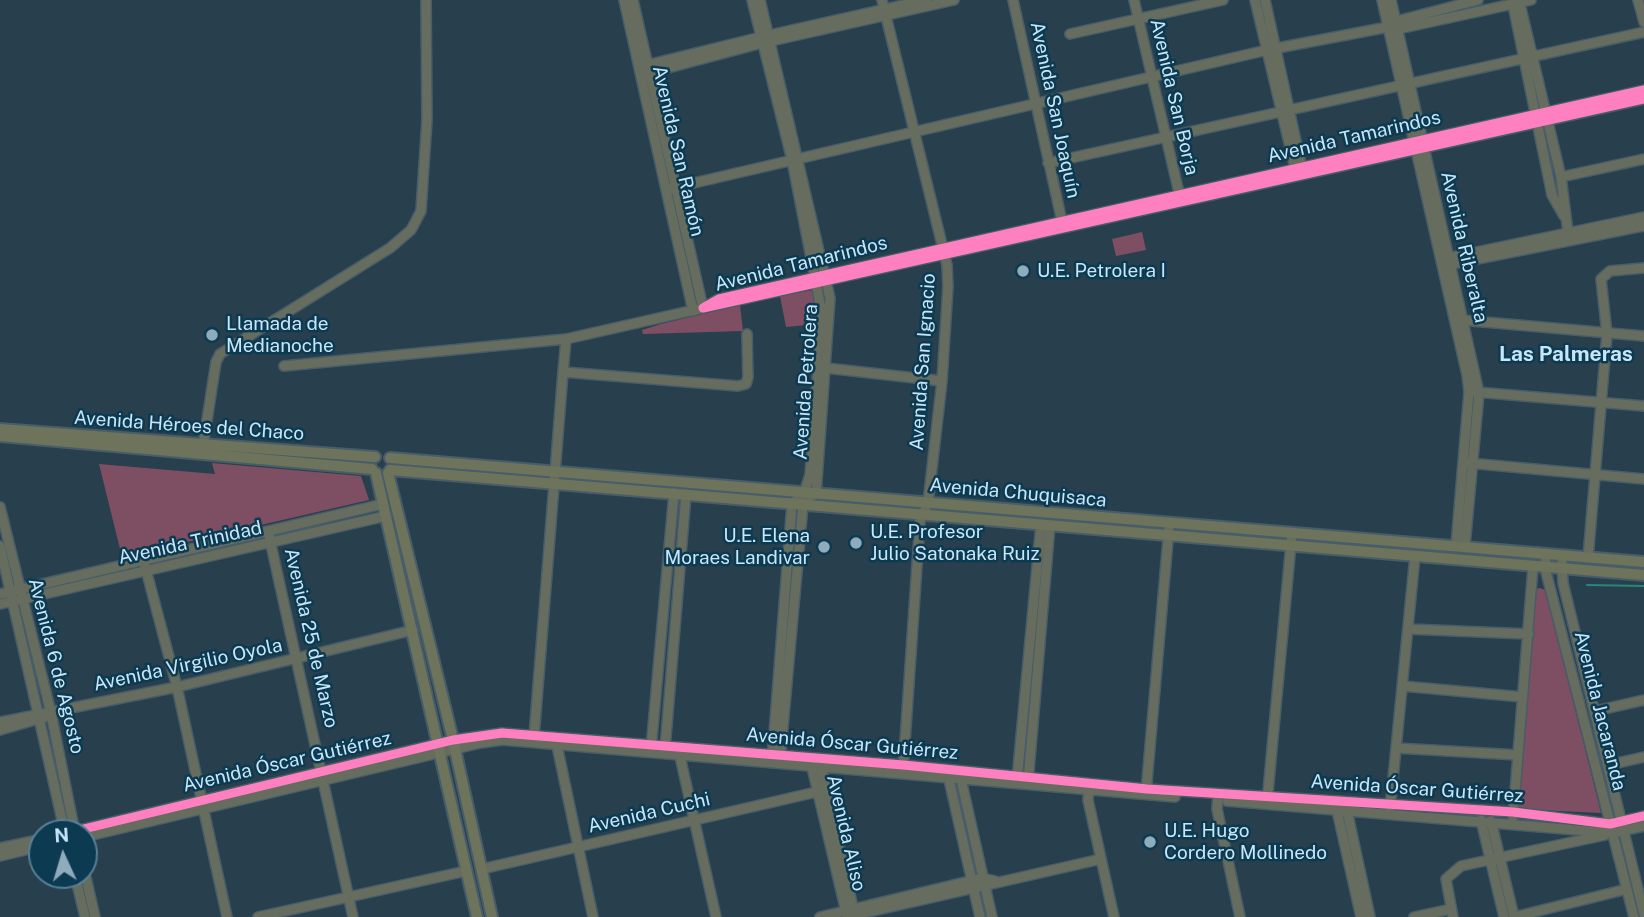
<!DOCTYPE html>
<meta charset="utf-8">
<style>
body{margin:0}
#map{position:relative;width:1644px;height:917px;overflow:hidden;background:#28404d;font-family:"Public Sans",sans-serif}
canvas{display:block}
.north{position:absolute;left:28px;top:819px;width:70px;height:70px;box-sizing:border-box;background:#0c3a51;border:2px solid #577f95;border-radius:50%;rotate:356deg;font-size:19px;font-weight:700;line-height:28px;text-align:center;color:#c7e6fa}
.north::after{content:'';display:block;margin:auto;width:24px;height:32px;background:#8facbd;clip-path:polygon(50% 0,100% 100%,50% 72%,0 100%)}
</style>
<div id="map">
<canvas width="1644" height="917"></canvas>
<div class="north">N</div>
</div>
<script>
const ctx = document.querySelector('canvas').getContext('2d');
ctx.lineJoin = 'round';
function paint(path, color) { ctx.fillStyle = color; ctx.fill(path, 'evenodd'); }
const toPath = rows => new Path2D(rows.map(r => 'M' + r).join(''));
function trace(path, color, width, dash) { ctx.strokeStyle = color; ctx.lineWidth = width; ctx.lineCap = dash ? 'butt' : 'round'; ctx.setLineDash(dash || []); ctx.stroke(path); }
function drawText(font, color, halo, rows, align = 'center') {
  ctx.font = font + ' "Public Sans",sans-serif'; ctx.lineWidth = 5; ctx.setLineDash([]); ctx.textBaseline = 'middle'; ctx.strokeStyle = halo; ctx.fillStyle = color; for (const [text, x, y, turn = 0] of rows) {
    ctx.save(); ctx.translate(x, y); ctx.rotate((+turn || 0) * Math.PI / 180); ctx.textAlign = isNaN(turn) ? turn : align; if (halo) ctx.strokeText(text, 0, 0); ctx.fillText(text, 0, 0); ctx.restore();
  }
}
paint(toPath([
 [1142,232,1146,250,1116,256,1112,239],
 [813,290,818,303,818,324,786,327,780,296],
 [740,305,743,331,643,334,642,330,661,324],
 [212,463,361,476,369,500,122,557,99,464,215,474],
 [1540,588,1545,590,1601,813,1518,809,1516,806,1535,589]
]), '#7e4e63');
trace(toPath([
 [1587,585,1644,586]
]), '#268875', 2);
const minor = toPath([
 [624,0,693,311],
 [752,0,792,160,822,314,810,475,804,493,792,504,772,760],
 [760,0,830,298,816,494,806,499,803,505,780,760],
 [882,0,947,265,948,287,942,381,928,503,920,521,903,771],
 [926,0,761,37,647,65,642,70,649,73,762,43,954,0],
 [1013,0,1063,226],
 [1134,0,1180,197],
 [1255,0,1296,172],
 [1265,0,1303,173],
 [1382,0,1467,375,1469,392,1456,546],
 [1391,0,1479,393,1465,546],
 [1512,0,1552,195,1564,216],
 [1519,0,1561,177,1569,240],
 [1638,0,1644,22],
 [1393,22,1478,0],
 [1070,34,1223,0],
 [1644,90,719,299,703,308,1644,99],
 [1048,163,1644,32],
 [1561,177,1644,159],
 [668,189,1267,50,1388,27,1398,29,1531,0],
 [1443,259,1644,217],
 [1447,265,1644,226],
 [1461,320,1644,336],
 [284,366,566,339,703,308,633,0],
 [826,368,942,381],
 [563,372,566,339],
 [1475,392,1644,406],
 [203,446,216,362,220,354,390,248,411,230,421,211,427,120,426,0],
 [1468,463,1644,479],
 [0,507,51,713,75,833],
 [268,531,353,917],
 [0,546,65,833],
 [1546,554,1545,568,1634,917],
 [1588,558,1607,334,1601,279,1610,271,1644,268],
 [1562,561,1563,583,1644,914],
 [145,566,177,687,227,917],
 [0,594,383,504],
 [0,604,386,516],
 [1408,629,1529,634],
 [1402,686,1523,697],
 [1595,711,1644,700],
 [0,722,177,687,413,630],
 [0,730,45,717],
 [534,737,563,372,738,386,746,384,748,377,747,334],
 [556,741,593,917],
 [1396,748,1518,755],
 [651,749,674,493],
 [665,749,686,494],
 [679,752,716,917],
 [811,763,847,916],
 [821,765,854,912],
 [1608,765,1644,757],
 [948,775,980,917],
 [960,775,992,917],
 [1017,780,1041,524],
 [1028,782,1050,525],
 [1089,785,1088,800,1114,917],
 [1146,793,1169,528],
 [1218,794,1217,809,1240,917],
 [1227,801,1613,833,1644,826],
 [1267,803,1292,533],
 [1336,806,1361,917],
 [1346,806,1370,917],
 [1390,809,1415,556],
 [1513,817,1533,567],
 [1481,820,1504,917],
 [1491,821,1514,917],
 [67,833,453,740,502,733,903,765,1147,789,1513,812,1610,824,1644,816],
 [84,837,480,743,503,740,1175,797],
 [0,848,42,839],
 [0,856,42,846],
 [84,869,95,917],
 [482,869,825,790],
 [75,875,85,917],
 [846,911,855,915,1101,859],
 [258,917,466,871],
 [820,917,982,878,995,881],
 [1414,917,1451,909],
 [1453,917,1446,879,1461,866,1605,835],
 [1514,917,1627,889]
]);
const major = toPath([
 [0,429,375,457],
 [0,436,372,469],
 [390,458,1644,562],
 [390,470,1644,575],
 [376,473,477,917],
 [388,473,453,740,492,917]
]);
trace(minor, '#485d69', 12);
trace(major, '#485d69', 14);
trace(minor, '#666d5f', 9);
trace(major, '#6d745b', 10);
trace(toPath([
 [1644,90,719,299,703,308,1644,99],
 [67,833,453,740,502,733,903,765,1147,789,1513,812,1610,824,1644,816]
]), '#ff80c0', 9);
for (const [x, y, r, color] of [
 [1023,271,7,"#8facbd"],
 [212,335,7,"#8facbd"],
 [856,543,7,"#8facbd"],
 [824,547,7,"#8facbd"],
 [1150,842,7,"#8facbd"]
]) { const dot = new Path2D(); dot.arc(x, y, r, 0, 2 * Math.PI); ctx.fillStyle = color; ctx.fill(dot); trace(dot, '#0c3a51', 2.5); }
drawText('19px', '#c7e6fa', '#0c3a51', [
 ["Avenida San Borja",1174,97,77],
 ["Avenida San Joaquín",1055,110,78],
 ["Avenida Tamarindos",1354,137,-13],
 ["Avenida San Ramón",678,151,77],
 ["Avenida Riberalta",1464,247,77],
 ["Avenida Tamarindos",801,264,-14],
 ["Avenida San Ignacio",923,362,-86],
 ["Avenida Petrolera",806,382,-86],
 ["Avenida Héroes del Chaco",189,426,4],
 ["Avenida Chuquisaca",1018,493,5],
 ["Avenida Trinidad",190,543,-12],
 ["Avenida 25 de Marzo",311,638,77],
 ["Avenida Virgilio Oyola",188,665,-12],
 ["Avenida 6 de Agosto",56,666,76],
 ["Avenida Jacaranda",1600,711,76],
 ["Avenida Óscar Gutiérrez",852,744,5],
 ["Avenida Óscar Gutiérrez",287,762,-13],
 ["Avenida Óscar Gutiérrez",1417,789,4],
 ["Avenida Cuchi",649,813,-13],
 ["Avenida Aliso",846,833,77]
]);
drawText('19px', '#c7e6fa', '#0c3a51', [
 ["U.E. Petrolera I",1037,271],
 ["Llamada de",226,324],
 ["Medianoche",226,346],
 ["U.E. Profesor",870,532],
 ["Julio Satonaka Ruiz",870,554],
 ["U.E. Elena",810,536,"right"],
 ["Moraes Landivar",810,558,"right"],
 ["U.E. Hugo",1164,831],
 ["Cordero Mollinedo",1164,853]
], 'left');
drawText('bold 21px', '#c7e6fa', '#0c3a51', [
 ["Las Palmeras",1566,355]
]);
</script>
